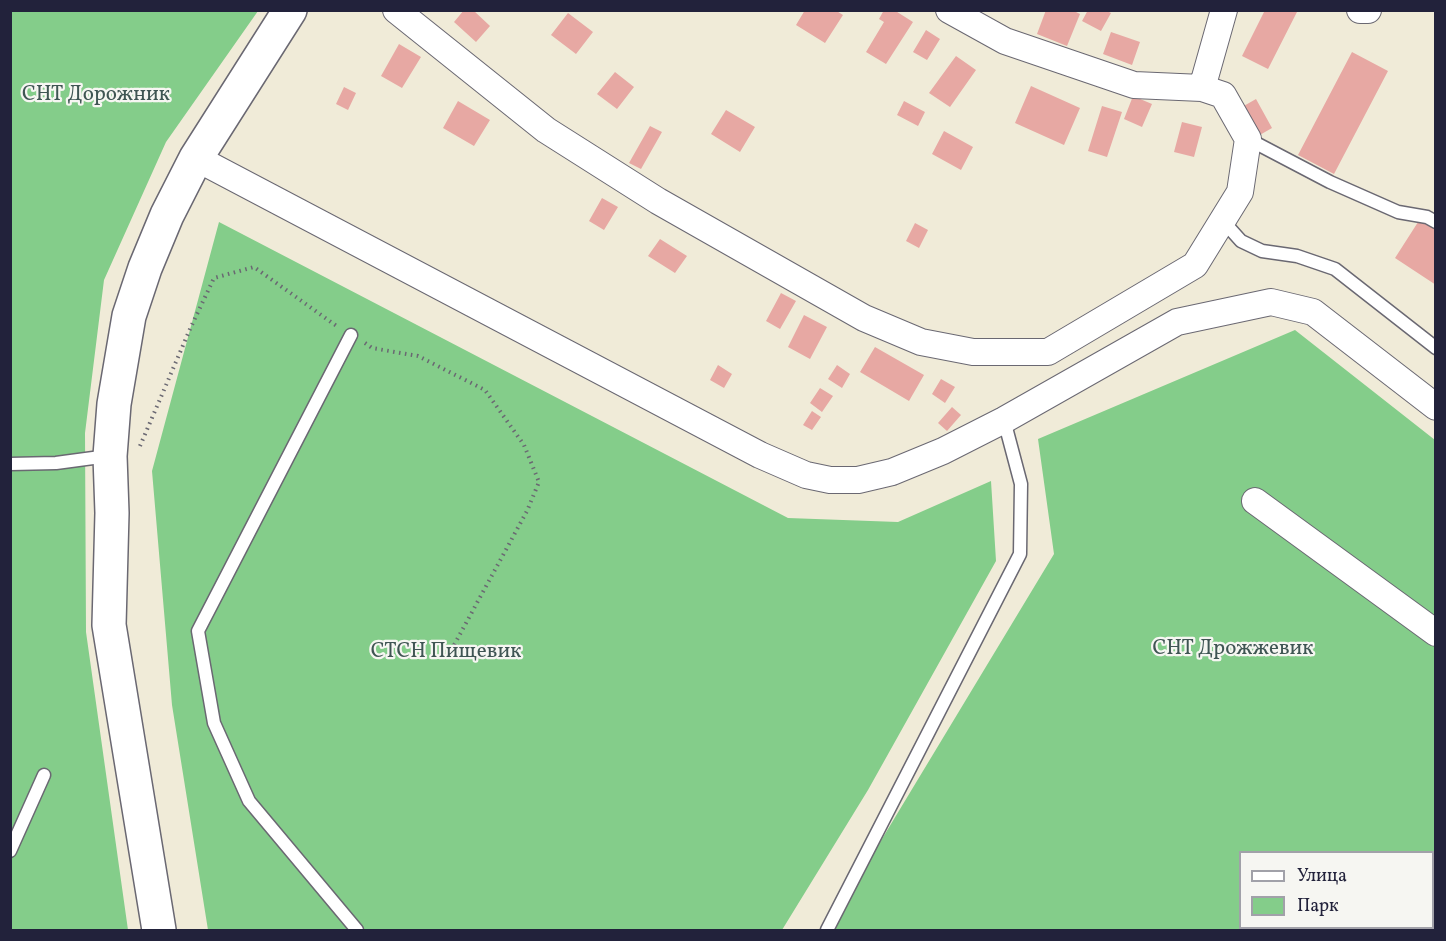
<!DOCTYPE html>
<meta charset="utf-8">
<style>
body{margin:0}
#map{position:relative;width:1446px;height:941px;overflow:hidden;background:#f0ebd8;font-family:Vollkorn,serif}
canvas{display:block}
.frame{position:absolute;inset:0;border:12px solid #22223b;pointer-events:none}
.legend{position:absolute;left:1239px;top:851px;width:195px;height:78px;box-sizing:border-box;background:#f6f6f2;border:2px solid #a1a1a9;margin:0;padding:8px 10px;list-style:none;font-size:18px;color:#22223b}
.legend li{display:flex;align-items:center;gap:12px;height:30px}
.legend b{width:30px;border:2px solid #a1a1a9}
</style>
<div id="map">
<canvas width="1446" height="941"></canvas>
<div class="frame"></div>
<ul class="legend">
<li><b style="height:8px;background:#fff"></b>Улица</li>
<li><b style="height:16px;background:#84cd8a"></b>Парк</li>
</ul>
</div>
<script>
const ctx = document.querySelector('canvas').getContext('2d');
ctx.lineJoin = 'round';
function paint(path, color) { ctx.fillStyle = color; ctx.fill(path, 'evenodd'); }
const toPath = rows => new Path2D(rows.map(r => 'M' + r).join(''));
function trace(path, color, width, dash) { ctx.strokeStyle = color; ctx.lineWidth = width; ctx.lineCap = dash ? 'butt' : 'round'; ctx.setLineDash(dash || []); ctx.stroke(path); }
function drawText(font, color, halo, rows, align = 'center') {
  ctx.font = font + ' Vollkorn,serif'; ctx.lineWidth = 4.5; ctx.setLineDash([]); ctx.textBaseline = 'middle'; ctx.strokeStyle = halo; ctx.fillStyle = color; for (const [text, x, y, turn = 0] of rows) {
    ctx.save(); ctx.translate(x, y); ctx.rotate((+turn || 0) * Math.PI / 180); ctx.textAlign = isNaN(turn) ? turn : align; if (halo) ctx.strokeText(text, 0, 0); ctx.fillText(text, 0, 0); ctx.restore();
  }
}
paint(toPath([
 [10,11,258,11,166,142,104,280,85,433,86,632,128,930,11,930],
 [219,222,788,518,898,522,991,481,996,561,868,790,782,930,208,930,172,705,152,471],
 [1295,330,1435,440,1435,930,827,930,1054,554,1038,439],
 [1240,852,1432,852,1432,928,1240,928]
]), '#84cd8a');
paint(toPath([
 [464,10,473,10,490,26,476,42,454,22],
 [805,10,835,10,843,15,825,43,796,25],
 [884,10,894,10,913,22,886,64,866,52,884,22,879,19],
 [1046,10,1072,10,1080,14,1067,46,1037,34],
 [1088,10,1105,10,1111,13,1101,31,1082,21],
 [1265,10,1298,10,1268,69,1242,56],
 [568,13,593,32,576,54,551,35],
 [926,30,940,39,927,60,913,52],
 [1111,32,1140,42,1132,65,1103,54],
 [399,44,421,57,402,88,381,76],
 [1352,52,1388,71,1334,174,1298,155],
 [956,56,976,70,950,107,929,93],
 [615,72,634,87,617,109,597,94],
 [1031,86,1080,108,1064,145,1015,123],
 [344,87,356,93,348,110,336,104],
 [1133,96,1152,104,1142,127,1124,119],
 [1256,99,1272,128,1258,136,1242,107],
 [458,101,490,120,474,146,443,128],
 [904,101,925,112,918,126,897,115],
 [1102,106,1122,112,1107,157,1088,151],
 [726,110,755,127,740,152,711,134],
 [1182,122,1202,127,1194,157,1174,152],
 [650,126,662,132,641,169,629,163],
 [944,131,973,147,961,170,932,154],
 [602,198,618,207,604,230,589,221],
 [1420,219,1436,229,1436,285,1395,258],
 [915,223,928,230,919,248,906,241],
 [660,239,687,256,675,273,648,256],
 [781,293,796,301,780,329,766,321],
 [804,315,827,327,810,359,788,347],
 [875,347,924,375,909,401,860,372],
 [718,365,732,374,724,388,710,380],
 [837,365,850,374,842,388,828,379],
 [941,379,955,387,945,403,932,394],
 [820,388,833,396,822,412,810,403],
 [952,407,961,415,947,431,938,423],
 [812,411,821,417,812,430,803,425]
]), '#e7a8a3');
const lane = toPath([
 [1248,139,1330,182,1398,212,1427,217,1436,222],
 [1223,221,1241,241,1262,251,1297,256,1335,269,1436,348],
 [351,335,198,631,214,723,249,801,357,930],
 [10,464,56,463,108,456],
 [10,851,44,775],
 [827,930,1020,554,1021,484,1004,420]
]);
const street = toPath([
 [396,10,546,130,658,201,864,318,921,342,973,352,1048,352,1195,265,1240,192,1248,139,1223,95,1202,88,1134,85,1005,41,949,10],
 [1360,10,1368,10],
 [1202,88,1224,10],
 [196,158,760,455,806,475,830,480,858,480,892,472,943,451,1004,420,1177,322,1271,302,1313,312,1436,407],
 [1255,501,1436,633]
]);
const secondary = toPath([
 [159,930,109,625,112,513,110,456,114,404,129,316,145,268,167,215,196,158,290,10]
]);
trace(lane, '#6a6872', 15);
trace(street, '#6a6872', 28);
trace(secondary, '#6a6872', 36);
trace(toPath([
 [365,343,372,348,418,356,485,390,524,445,539,482,527,511,447,658],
 [140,446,190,329,214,278,254,267,338,327]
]), '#6a6872', 4, [1.5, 4.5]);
trace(lane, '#fff', 12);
trace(street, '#fff', 26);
trace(secondary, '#fff', 33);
drawText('21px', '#3f5553', '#f6f6f2', [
 ["СНТ Дорожник",96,96],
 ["СНТ Дрожжевик",1233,650],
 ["СТСН Пищевик",446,653]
]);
</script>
